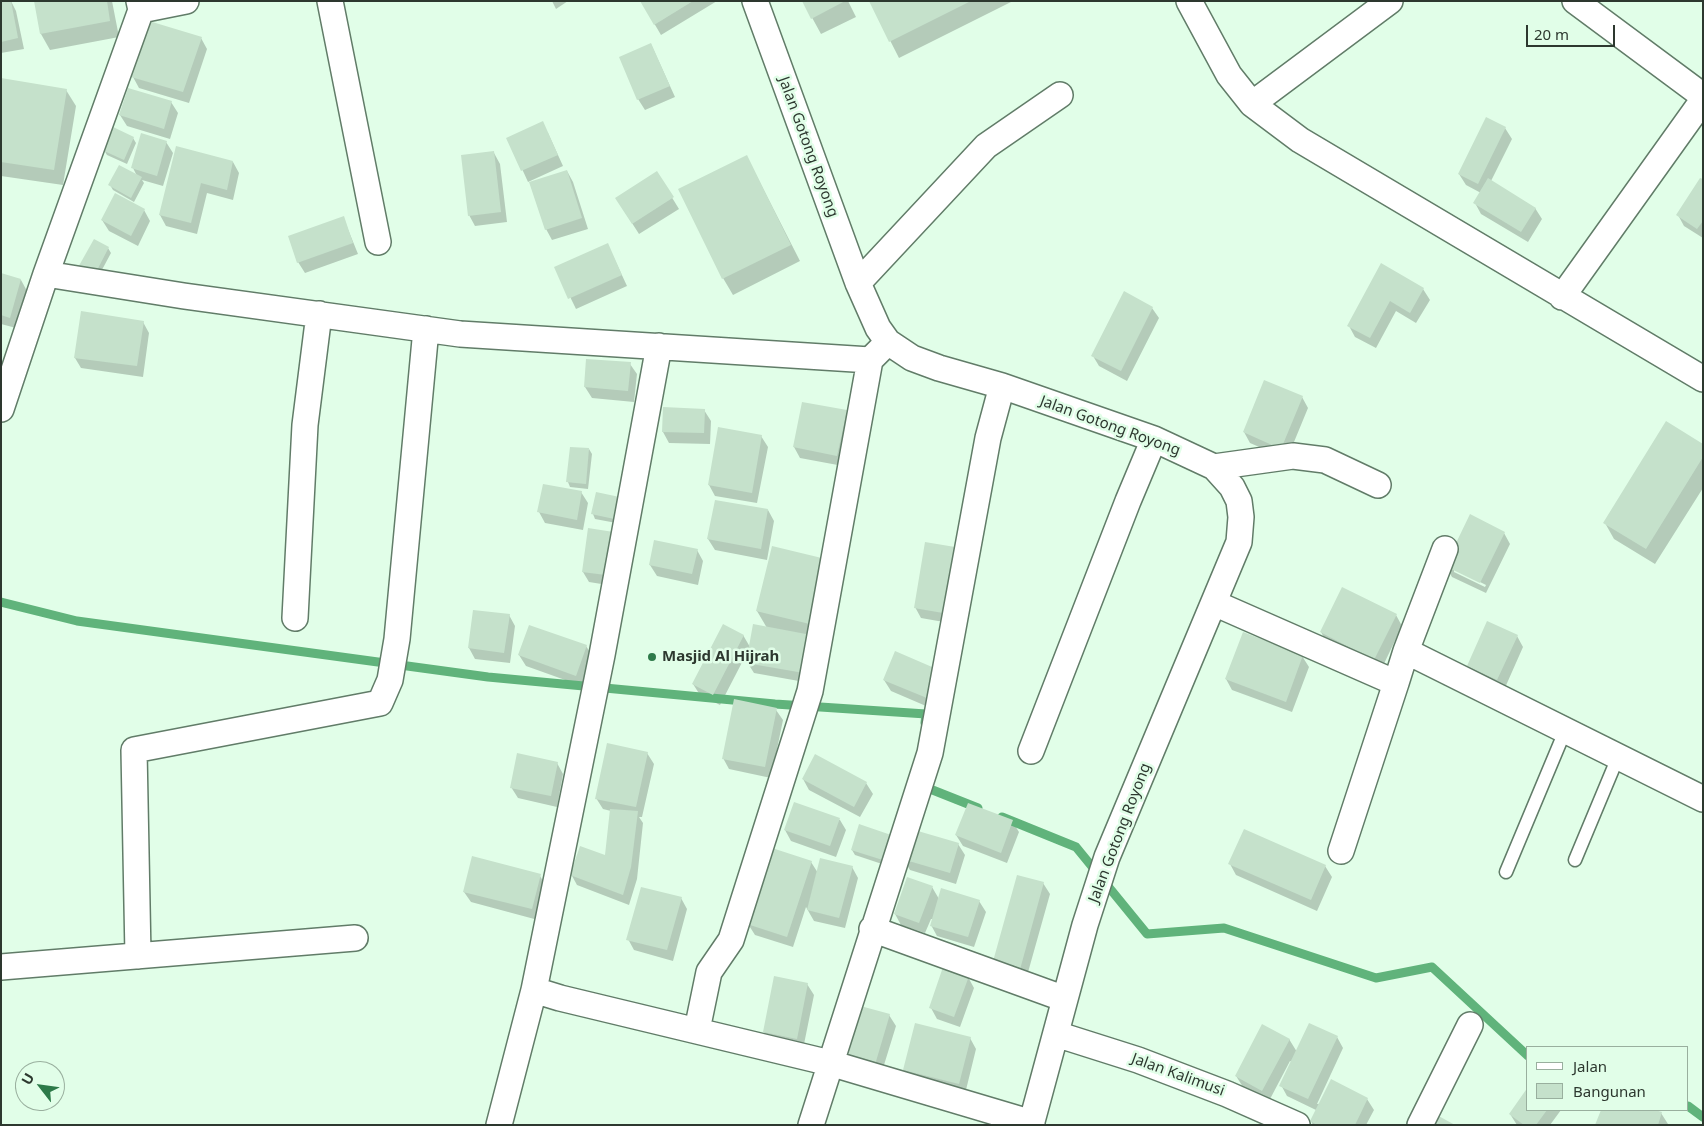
<!DOCTYPE html>
<style>
body{margin:0}
#map{position:relative;width:1704px;height:1126px;overflow:hidden;background:#e1fee8;font-family:"Noto Sans",sans-serif}
canvas{display:block}
.frame{position:absolute;inset:0;border:2px solid #2d382f;pointer-events:none}
.legend{position:absolute;left:1526px;top:1046px;width:162px;height:65px;box-sizing:border-box;background:#e1fee8;border:1px solid #99af9e;margin:0;padding:6px 9px;list-style:none;font-size:15px;color:#2d382f}
.legend li{display:flex;align-items:center;gap:10px;height:25px}
.legend b{width:25px;border:1px solid #99af9e}
.north{position:absolute;left:15px;top:1061px;width:50px;height:50px;box-sizing:border-box;background:#e1fee8;border:1px solid #99af9e;border-radius:50%;rotate:300deg;font-size:14px;font-weight:700;line-height:20px;text-align:center;color:#2d382f}
.north::after{content:'';display:block;margin:auto;width:18px;height:22px;background:#2d7a49;clip-path:polygon(50% 0,100% 100%,50% 72%,0 100%)}
.scale{position:absolute;left:1526px;top:25px;width:89px;height:22px;box-sizing:border-box;border:2px solid #2d382f;border-top:0;padding-left:6px;font-size:15px;line-height:18px;white-space:nowrap;color:#2d382f;-webkit-text-stroke:4px #e1fee8;paint-order:stroke}
</style>
<div id="map">
<canvas width="1704" height="1126"></canvas>
<div class="frame"></div>
<ul class="legend">
<li><b style="height:6px;background:#fff"></b>Jalan</li>
<li><b style="height:14px;background:#c5e1cb"></b>Bangunan</li>
</ul>
<div class="north">U</div>
<div class="scale">20 m</div>
</div>
<script>
const ctx = document.querySelector('canvas').getContext('2d');
ctx.lineJoin = 'round';
function paint(path, color) { ctx.fillStyle = color; ctx.fill(path, 'evenodd'); }
const toPath = rows => new Path2D(rows.map(r => 'M' + r).join(''));
function trace(path, color, width, dash) { ctx.strokeStyle = color; ctx.lineWidth = width; ctx.lineCap = dash ? 'butt' : 'round'; ctx.setLineDash(dash || []); ctx.stroke(path); }
function drawText(font, color, halo, rows, align = 'center') {
  ctx.font = font + ' "Noto Sans",sans-serif'; ctx.lineWidth = 5; ctx.setLineDash([]); ctx.textBaseline = 'middle'; ctx.strokeStyle = halo; ctx.fillStyle = color; for (const [text, x, y, turn = 0] of rows) {
    ctx.save(); ctx.translate(x, y); ctx.rotate((+turn || 0) * Math.PI / 180); ctx.textAlign = isNaN(turn) ? turn : align; if (halo) ctx.strokeText(text, 0, 0); ctx.fillText(text, 0, 0); ctx.restore();
  }
}
paint(toPath([
 [11,1,16,11,24,49,1,53,1,2],
 [35,1,112,1,119,37,50,50,41,34],
 [552,1,568,1,556,9],
 [641,1,717,1,661,35],
 [803,1,848,1,856,17,821,34],
 [870,1,1013,1,899,58],
 [201,38,207,49,189,103,139,88,133,77],
 [651,44,675,97,645,110,638,99],
 [1,80,66,90,76,106,63,185,1,176],
 [171,102,178,113,170,139,127,126,120,115],
 [1505,128,1512,139,1491,181,1535,208,1542,219,1528,242,1481,214,1475,203,1481,193,1466,185,1459,174],
 [548,133,563,166,528,182,508,138],
 [133,138,136,143,127,164,107,155,104,150],
 [166,142,173,153,163,186,142,180,144,183,134,202,113,190,110,185,137,176,133,168],
 [177,147,233,162,239,173,233,200,207,193,197,234,166,226,160,215],
 [494,153,500,164,507,222,475,226,469,215],
 [747,157,800,261,733,295,723,278],
 [567,171,573,182,588,229,552,240,546,229],
 [657,173,679,209,639,234,623,209],
 [1703,181,1703,238,1684,226,1678,215],
 [144,210,150,221,138,246,109,231,102,220],
 [343,217,358,254,305,273,298,262],
 [94,241,108,248,111,253,96,281],
 [608,245,627,286,576,309,556,268],
 [1382,265,1423,289,1430,300,1416,323,1396,311,1376,348,1355,337,1349,326],
 [1,274,21,280,27,291,16,328,1,324],
 [1152,308,1159,318,1127,381,1099,366,1093,356],
 [143,322,149,333,143,377,81,368,75,358],
 [630,364,637,374,634,402,592,398,585,387],
 [1302,397,1308,408,1287,459,1250,443,1244,432],
 [704,410,711,421,710,444,669,443,663,432],
 [846,412,852,422,843,466,800,458,794,447],
 [761,436,768,447,757,503,715,496,709,485],
 [1703,445,1703,488,1655,564,1614,539,1605,523],
 [589,449,592,454,588,489,570,487,568,482],
 [581,492,588,503,583,530,545,523,539,512],
 [597,493,627,525,595,519,593,514],
 [768,510,774,521,767,560,715,550,708,539],
 [1504,533,1510,544,1486,593,1452,577,1446,566],
 [1454,569,1486,585,1485,587,1454,572],
 [620,534,620,587,589,582,583,572],
 [926,544,955,624,921,618,915,607],
 [697,550,703,561,698,585,657,576,650,565],
 [829,562,810,683,754,673,747,662,767,628,757,611],
 [509,615,515,626,510,663,475,659,469,648],
 [1396,615,1402,626,1381,670,1327,643,1321,632],
 [743,635,750,647,720,705,700,695,693,684],
 [1517,636,1523,647,1504,690,1475,677,1468,666],
 [586,646,593,657,582,686,526,666,519,655],
 [1302,656,1309,667,1292,712,1232,690,1226,679],
 [938,671,933,709,891,691,884,680],
 [776,710,783,720,771,778,729,769,723,758],
 [647,753,654,764,642,817,639,817,643,823,637,879,629,905,577,885,571,874,606,857,611,811,603,809,596,798],
 [557,763,563,774,557,807,518,798,511,787],
 [803,779,866,783,873,794,860,817,809,790],
 [795,804,840,820,846,830,836,857,791,841,785,830],
 [1012,821,1019,832,1007,863,963,846,956,835],
 [860,826,888,866,855,855,852,850],
 [958,844,965,855,956,884,910,870,903,859],
 [811,862,818,873,852,867,858,878,845,928,814,921,806,907,793,947,755,935,748,924],
 [1230,864,1325,866,1332,877,1317,911,1236,875],
 [540,876,546,886,538,920,471,902,464,892],
 [1043,883,1050,894,1025,983,993,965],
 [932,887,939,899,979,901,986,912,974,947,937,936,931,925,933,919,931,919,925,933,901,925,895,914],
 [681,898,687,909,673,961,634,950,628,939],
 [968,977,974,988,960,1027,937,1019,931,1008],
 [807,984,814,995,803,1049,771,1043,764,1032],
 [889,1015,896,1026,880,1078,844,1068],
 [1337,1037,1343,1048,1317,1104,1367,1099,1374,1110,1366,1125,1313,1125,1311,1121,1316,1110,1287,1096,1281,1085,1292,1062,1290,1061,1269,1101,1243,1087,1236,1076,1289,1039,1297,1052],
 [970,1038,976,1049,965,1094,910,1081,904,1070],
 [1528,1110,1561,1110,1550,1125,1517,1125,1510,1114],
 [1602,1110,1651,1110,1661,1113,1668,1124,1597,1125]
]), '#0003');
trace(toPath([
 [1,602,77,621,488,677,775,704,926,714,925,723],
 [920,785,978,808],
 [1002,817,1076,847,1147,934,1224,928,1376,978,1432,967,1528,1056],
 [1688,1106,1703,1117]
]), '#60b37b', 9);
paint(toPath([
 [1,1,11,1,18,38,1,42],
 [34,1,107,1,110,21,40,34],
 [640,1,693,1,654,25],
 [802,1,845,1,811,19],
 [869,1,971,1,889,42],
 [149,21,202,37,183,92,131,77],
 [651,43,670,86,637,100,619,57],
 [1,78,67,89,54,170,1,162],
 [128,88,172,101,164,129,119,115],
 [1486,117,1506,127,1478,184,1458,174],
 [543,121,558,155,521,171,506,138],
 [113,127,134,137,124,160,102,150],
 [141,133,167,141,157,176,131,168],
 [176,146,233,161,227,190,201,183,191,223,159,215],
 [494,151,501,212,468,216,461,155],
 [747,155,791,245,722,279,678,189],
 [119,165,142,177,131,198,108,185],
 [567,170,582,218,545,230,529,182],
 [657,171,674,197,632,224,615,198],
 [1488,178,1536,208,1521,232,1473,203],
 [1700,178,1703,179,1703,221,1697,229,1676,215],
 [115,193,145,209,131,236,101,220],
 [344,216,353,243,297,263,288,236],
 [94,239,109,247,92,280,76,271],
 [608,243,622,275,568,299,554,267],
 [1381,263,1424,288,1410,313,1390,301,1370,338,1347,326],
 [1,273,21,279,10,318,1,315],
 [1124,291,1153,307,1121,371,1091,356],
 [81,311,144,321,137,366,74,358],
 [586,359,631,362,628,391,584,387],
 [1264,380,1303,396,1281,449,1243,432],
 [802,402,847,410,837,456,793,447],
 [663,407,705,409,704,433,662,432],
 [1666,421,1703,444,1703,457,1646,549,1603,523],
 [718,427,762,435,752,493,708,485],
 [570,447,589,448,586,484,566,482],
 [543,484,582,491,577,520,537,512],
 [596,492,629,499,624,521,591,514],
 [715,500,768,509,761,549,707,539],
 [1470,514,1505,532,1480,583,1445,566],
 [588,528,620,533,614,576,582,572],
 [654,540,698,549,692,574,649,565],
 [925,542,961,548,949,614,914,608],
 [772,546,830,560,814,625,756,611],
 [1342,587,1397,614,1374,660,1320,632],
 [473,610,510,614,504,653,468,648],
 [1487,621,1518,635,1497,680,1467,666],
 [723,624,744,635,713,695,692,684],
 [753,624,811,635,804,673,746,663],
 [529,625,587,645,576,676,518,655],
 [1243,632,1303,655,1286,702,1225,679],
 [895,651,939,670,927,698,883,680],
 [734,699,777,708,765,767,722,759],
 [607,743,648,752,636,807,595,799],
 [517,753,558,762,551,796,510,788],
 [815,754,867,782,854,807,802,779],
 [794,802,840,818,830,846,784,830],
 [968,803,1013,820,1001,853,955,835],
 [610,809,638,811,631,867,623,895,570,875,580,846,605,855],
 [859,824,894,836,886,861,851,850],
 [911,829,959,843,950,873,902,859],
 [1244,829,1326,865,1311,900,1228,864],
 [772,848,812,861,787,937,747,924],
 [472,856,541,874,532,909,463,892],
 [820,858,853,866,839,918,807,910],
 [1017,875,1044,882,1019,973,992,965],
 [907,877,933,886,919,923,894,914],
 [641,887,682,897,667,950,626,940],
 [941,888,980,900,968,937,930,926],
 [943,967,969,976,954,1017,929,1008],
 [774,976,808,983,797,1039,763,1032],
 [853,1004,890,1014,874,1068,837,1057],
 [915,1023,971,1037,959,1084,903,1070],
 [1309,1023,1338,1036,1308,1099,1279,1086],
 [1262,1024,1290,1039,1262,1091,1235,1076],
 [1331,1079,1368,1098,1355,1125,1317,1125,1310,1121],
 [1528,1087,1528,1110,1547,1110,1536,1125,1524,1125,1509,1114],
 [1601,1110,1655,1110,1662,1112,1658,1125,1595,1125],
 [1435,1114,1455,1125,1430,1125]
]), '#c5e1cb');
const service = toPath([
 [1575,860,1618,757],
 [1506,872,1565,731]
]);
const minor = toPath([
 [330,1,378,242],
 [755,1,858,283,878,328,888,342,912,358,939,368,1002,386,1154,439,1214,467,1232,487,1239,501,1241,517,1239,542,1107,857,1085,925,1031,1125],
 [1189,1,1229,75,1252,104,1300,140,1703,379],
 [1575,1,1703,96],
 [141,10,186,1],
 [1252,104,1390,1],
 [46,274,184,296,460,334,870,360],
 [858,283,986,146,1060,95],
 [1562,297,1703,100],
 [1,409,46,274,141,10,139,1],
 [1214,467,1293,456,1325,460,1378,485],
 [1214,603,1396,683,1406,651,1703,799],
 [295,618,305,425,319,314],
 [1406,651,1445,549],
 [1031,751,1128,501,1154,439],
 [1341,851,1396,683],
 [872,929,1065,999],
 [138,956,134,750,380,703,390,680,397,639,426,329],
 [1,967,355,938],
 [534,990,560,998,830,1063,1032,1123],
 [697,1030,709,972,731,940,810,691,870,360,882,348],
 [1056,1034,1138,1060,1227,1094,1297,1125],
 [499,1125,534,990,602,655,659,346],
 [811,1125,930,753,988,438,1002,386],
 [1420,1125,1470,1025]
]);
trace(service, '#617c68', 15);
trace(minor, '#617c68', 28);
trace(service, '#fff', 12);
trace(minor, '#fff', 25);
for (const [x, y, r, color] of [
 [652,657,5,"#2d7a49"]
]) { const dot = new Path2D(); dot.arc(x, y, r, 0, 2 * Math.PI); ctx.fillStyle = color; ctx.fill(dot); trace(dot, '#e1fee8', 2); }
drawText('15px', '#2d382f', '#e1fee8', [
 ["Jalan Gotong Royong",808,147,70],
 ["Jalan Gotong Royong",1110,426,20],
 ["Jalan Gotong Royong",1120,833,-69],
 ["Jalan Kalimusi",1178,1075,20]
]);
drawText('bold 15px', '#2d382f', '#e1fee8', [
 ["Masjid Al Hijrah",662,657]
], 'left');
</script>
